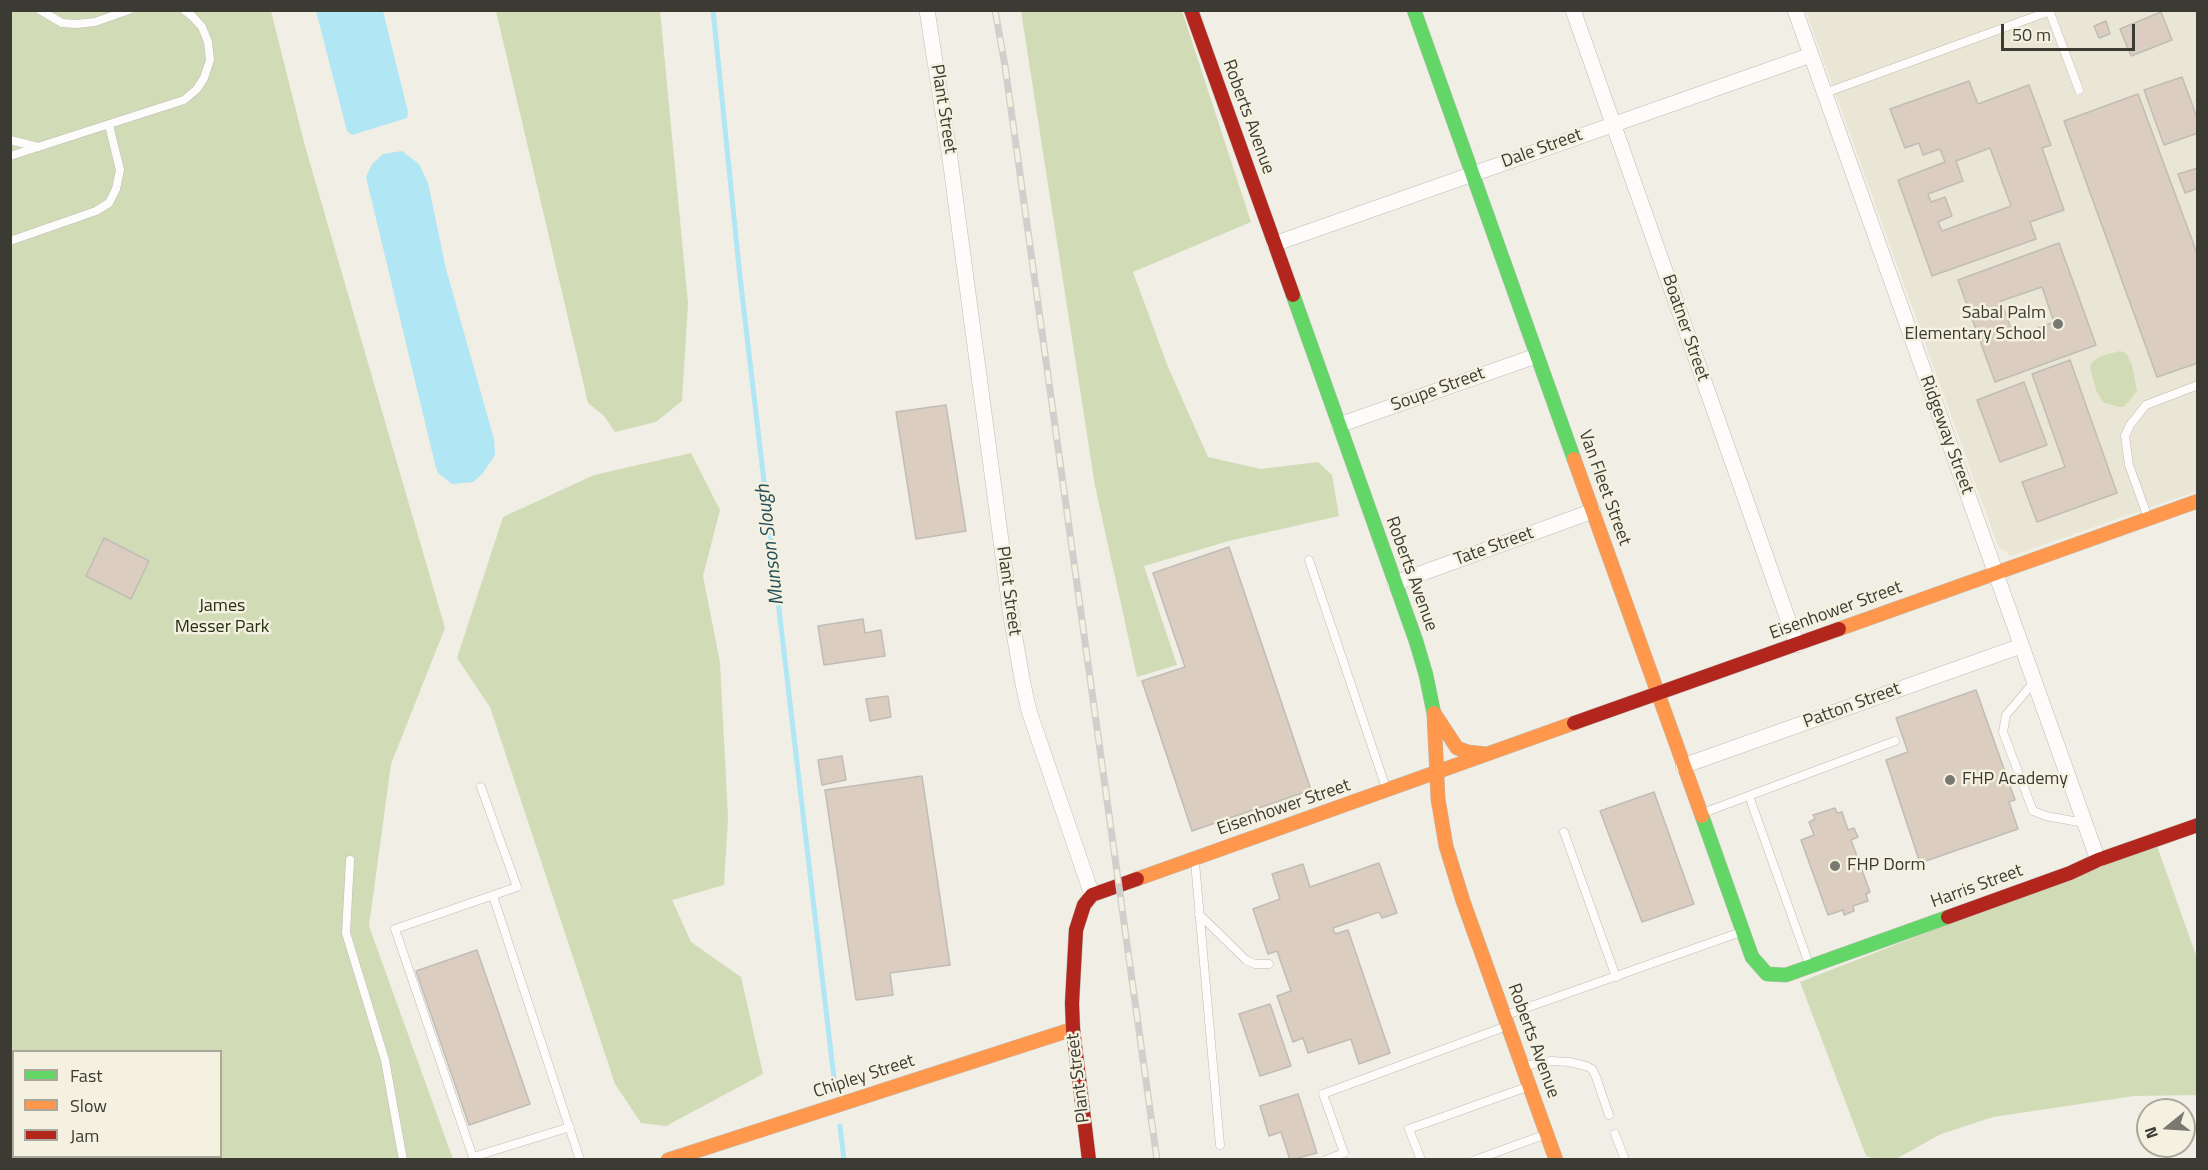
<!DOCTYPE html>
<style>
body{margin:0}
#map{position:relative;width:2208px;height:1170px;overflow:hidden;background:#f0eee5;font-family:"Titillium Web",sans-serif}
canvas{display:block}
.frame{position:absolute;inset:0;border:12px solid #3b3a33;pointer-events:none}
.legend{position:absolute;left:12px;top:1050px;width:210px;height:108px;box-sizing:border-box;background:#f5f1e0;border:2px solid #aba89b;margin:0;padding:8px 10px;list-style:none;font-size:18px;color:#3b3a33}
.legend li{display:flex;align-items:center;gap:12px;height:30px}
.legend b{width:30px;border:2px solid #aba89b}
.north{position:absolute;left:2136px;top:1098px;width:60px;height:60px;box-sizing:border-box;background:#f5f1e0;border:2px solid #aba89b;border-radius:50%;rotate:252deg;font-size:16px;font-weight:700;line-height:24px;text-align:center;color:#3b3a33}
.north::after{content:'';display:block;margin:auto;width:21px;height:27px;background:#7a7971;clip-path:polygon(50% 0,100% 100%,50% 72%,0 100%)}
.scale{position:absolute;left:2001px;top:24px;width:134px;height:27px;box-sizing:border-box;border:3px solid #3b3a33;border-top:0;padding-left:8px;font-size:18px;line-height:21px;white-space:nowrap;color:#3b3a33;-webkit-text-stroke:4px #f5f1e0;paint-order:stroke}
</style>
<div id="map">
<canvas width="2208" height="1170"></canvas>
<div class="frame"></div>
<ul class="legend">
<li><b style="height:8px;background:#63d668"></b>Fast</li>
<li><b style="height:8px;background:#ff974d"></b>Slow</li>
<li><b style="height:8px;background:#b3261e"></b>Jam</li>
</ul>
<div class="north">N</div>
<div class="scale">50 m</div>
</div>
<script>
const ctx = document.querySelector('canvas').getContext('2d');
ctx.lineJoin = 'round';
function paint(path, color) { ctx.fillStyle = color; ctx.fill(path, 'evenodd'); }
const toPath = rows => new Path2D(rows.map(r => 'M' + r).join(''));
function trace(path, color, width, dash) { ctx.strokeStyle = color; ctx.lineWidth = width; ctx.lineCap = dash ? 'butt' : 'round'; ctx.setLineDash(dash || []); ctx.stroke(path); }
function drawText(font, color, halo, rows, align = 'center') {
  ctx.font = font + ' "Titillium Web",sans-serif'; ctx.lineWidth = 5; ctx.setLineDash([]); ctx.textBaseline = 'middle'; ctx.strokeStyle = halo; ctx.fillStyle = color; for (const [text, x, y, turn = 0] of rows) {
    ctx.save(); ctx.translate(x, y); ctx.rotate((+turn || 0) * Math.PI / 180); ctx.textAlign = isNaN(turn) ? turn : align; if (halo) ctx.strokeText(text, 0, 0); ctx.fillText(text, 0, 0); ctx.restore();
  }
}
paint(toPath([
 [1806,11,2197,11,2197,491,2011,556,1998,546]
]), '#eae6d5');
paint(toPath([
 [10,11,271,11,305,146,445,628,391,764,369,926,453,1159,11,1159],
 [14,1052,220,1052,220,1156,14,1156],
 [496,11,660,11,688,303,682,401,656,422,615,432,604,416,588,403],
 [1021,11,1182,11,1251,222,1133,272,1168,367,1208,457,1261,469,1318,462,1332,475,1339,516,1229,541,1144,566,1177,665,1137,677,1095,486],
 [2120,351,2126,353,2132,365,2137,391,2124,407,2118,407,2103,402,2096,390,2090,367,2092,362,2101,356],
 [691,453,720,510,703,576,720,662,728,818,724,885,672,900,691,942,741,977,763,1074,666,1126,641,1123,615,1084,490,707,457,658,503,517,594,475],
 [2156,843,2197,958,2197,1095,2134,1096,1993,1117,1941,1134,1896,1159,1876,1159,1866,1156,1800,982]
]), '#d1dcb7');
paint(toPath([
 [316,11,383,11,408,112,407,118,352,135,347,131],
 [402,151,419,164,428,183,446,269,494,439,495,455,483,473,473,482,452,484,438,473,435,464,366,177,372,164,383,154]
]), '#b1e6f4');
trace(toPath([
 [713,10,740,277,834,1078],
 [840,1126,844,1160]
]), '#b1e6f4', 5);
const building = toPath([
 [2161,12,2172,40,2131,56,2120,29,2161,12],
 [2106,21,2110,34,2099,38,2094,26,2106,21],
 [2182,77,2198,120,2198,133,2164,145,2144,90,2182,77],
 [1969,81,1978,104,2029,85,2051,145,2042,148,2064,210,2030,222,2036,239,1932,276,1898,180,1945,162,1940,149,1923,155,1919,143,1905,148,1890,109,1969,81],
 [1990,148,2011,206,1942,231,1938,222,1952,216,1945,197,1931,202,1928,194,1963,181,1956,161,1990,148],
 [2138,94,2198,256,2198,363,2157,377,2064,121,2138,94],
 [2198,168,2198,188,2185,193,2178,174,2198,168],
 [2059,243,2096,345,1995,382,1958,280,2059,243],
 [2042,287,2054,322,2014,337,2001,301,2042,287],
 [2070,360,2117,493,2037,522,2022,482,2065,467,2032,374,2070,360],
 [2024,382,2047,445,2000,462,1977,400,2024,382],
 [946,405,966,531,916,539,896,412,946,405],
 [104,538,149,561,131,599,86,576,104,538],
 [1229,547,1311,790,1192,831,1142,681,1185,667,1153,573,1229,547],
 [863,619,865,633,881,630,885,656,824,665,818,626,863,619],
 [1976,690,2015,800,2009,802,2018,829,1920,863,1886,760,1908,752,1896,718,1976,690],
 [888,696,891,717,870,721,866,699,888,696],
 [842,756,846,780,822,785,818,760,842,756],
 [922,776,950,965,890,973,893,995,856,1000,825,790,922,776],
 [1654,792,1694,904,1642,922,1600,811,1654,792],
 [1835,808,1837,813,1842,812,1848,830,1854,828,1858,837,1851,840,1870,892,1866,894,1868,901,1853,906,1854,911,1844,915,1843,910,1828,915,1801,840,1814,835,1809,822,1815,819,1813,815,1835,808],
 [1379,863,1397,913,1382,918,1379,912,1333,928,1335,934,1348,930,1390,1053,1359,1064,1351,1039,1308,1053,1303,1038,1293,1042,1277,996,1291,991,1277,951,1268,954,1253,909,1280,899,1272,874,1303,864,1310,887,1379,863],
 [477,950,530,1104,469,1125,416,971,477,950],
 [1270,1004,1291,1066,1260,1076,1239,1014,1270,1004],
 [1298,1094,1317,1153,1290,1160,1281,1132,1269,1136,1260,1106,1298,1094]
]);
paint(building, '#dbcdbf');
trace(building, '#c0bcb7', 1.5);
const lane = toPath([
 [40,10,62,23,77,24,95,22,129,10],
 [2049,10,2079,90],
 [1825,93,2050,11],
 [10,140,38,147],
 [10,156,184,100,197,89,204,78,210,60,208,42,202,27,192,16,184,10],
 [10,241,96,211,109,203,116,189,120,170,109,125],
 [2148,518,2129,465,2125,436,2130,425,2146,405,2198,385],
 [1309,560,1386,788],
 [2034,682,2006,715,2003,732,2033,811,2046,816,2084,823],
 [1749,796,1809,964],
 [1703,813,1895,741],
 [1564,832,1616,977],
 [350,860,346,933,385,1060,403,1160],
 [1195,862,1220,1145],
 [493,896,580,1160],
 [1199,914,1246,960,1255,964,1269,964],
 [1506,1015,1741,932],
 [1524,1066,1551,1061,1569,1062,1586,1066,1592,1069,1596,1077,1609,1115],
 [1615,1134,1625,1160],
 [473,1157,570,1127],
 [474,1160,395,929,517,887,481,787],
 [1326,1160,1344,1153,1323,1094,1507,1026],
 [1421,1160,1409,1129,1527,1087],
 [1475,1160,1544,1135]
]);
const street = toPath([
 [927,10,949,151,1011,616,1023,684,1029,711,1092,895],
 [1573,10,1797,645],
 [1795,10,2098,860],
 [1274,244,1811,55],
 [1339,425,1536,356],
 [1395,583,1593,511],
 [1683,766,2021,646]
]);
const fast = toPath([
 [1414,10,1574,459],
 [1293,295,1416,641,1426,675,1434,714],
 [1702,816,1752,957,1767,974,1786,975,1948,917]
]);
const slow = toPath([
 [1574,459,1702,816],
 [1839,629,2198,501],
 [1434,713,1457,748,1468,752,1486,754],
 [1434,714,1438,799,1446,846,1463,901,1556,1160],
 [1137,879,1574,723],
 [668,1160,1073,1029]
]);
const jam = toPath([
 [1191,10,1293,295],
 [1574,723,1839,629],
 [1948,917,2070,873,2098,860,2198,825],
 [1089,1160,1073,1029,1072,1003,1076,930,1084,905,1092,895,1137,879]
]);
trace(lane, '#bdbcb5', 9);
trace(street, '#bdbcb5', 16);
trace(fast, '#bdbcb5', 15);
trace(slow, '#bdbcb5', 15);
trace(jam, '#bdbcb5', 15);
trace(lane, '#fdfcfb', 8);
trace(street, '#fdfcfb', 15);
trace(fast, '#63d668', 14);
trace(slow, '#ff974d', 14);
trace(jam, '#b3261e', 14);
const rail = toPath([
 [995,10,1005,66,1157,1160]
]);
trace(rail, '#d0cfcc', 7);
trace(rail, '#f5f1e0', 4.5, [14]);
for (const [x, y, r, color] of [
 [2058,324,6,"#7a7971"],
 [1950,780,6,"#7a7971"],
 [1835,866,6,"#7a7971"]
]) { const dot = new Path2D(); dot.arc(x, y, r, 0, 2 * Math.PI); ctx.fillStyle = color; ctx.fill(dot); trace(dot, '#f5f1e0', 2); }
drawText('18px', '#3b3a33', '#f5f1e0', [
 ["Plant Street",943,109,81],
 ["Roberts Avenue",1248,117,70],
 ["Dale Street",1542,149,-20],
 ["Boatner Street",1685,328,71],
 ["Soupe Street",1438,390,-20],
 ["Ridgeway Street",1946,435,70],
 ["Van Fleet Street",1604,488,70],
 ["Tate Street",1494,547,-20],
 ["Roberts Avenue",1411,574,70],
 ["Plant Street",1008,591,82],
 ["Eisenhower Street",1836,611,-20],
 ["Patton Street",1852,706,-20],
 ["Eisenhower Street",1284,808,-19],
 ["Harris Street",1977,887,-20],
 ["Roberts Avenue",1533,1041,70],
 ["Chipley Street",864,1077,-18],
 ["Plant Street",1079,1078,-97]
]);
drawText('18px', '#3b3a33', '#f5f1e0', [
 ["Sabal Palm",2046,314,"right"],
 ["Elementary School",2046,335,"right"],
 ["FHP Academy",1962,780],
 ["FHP Dorm",1847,866]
], 'left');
drawText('18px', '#273212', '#f5f1e0', [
 ["James",222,607],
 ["Messer Park",222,628]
]);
drawText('italic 20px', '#214e5a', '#f5f1e0', [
 ["Munson Slough",771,545,-97]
]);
</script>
